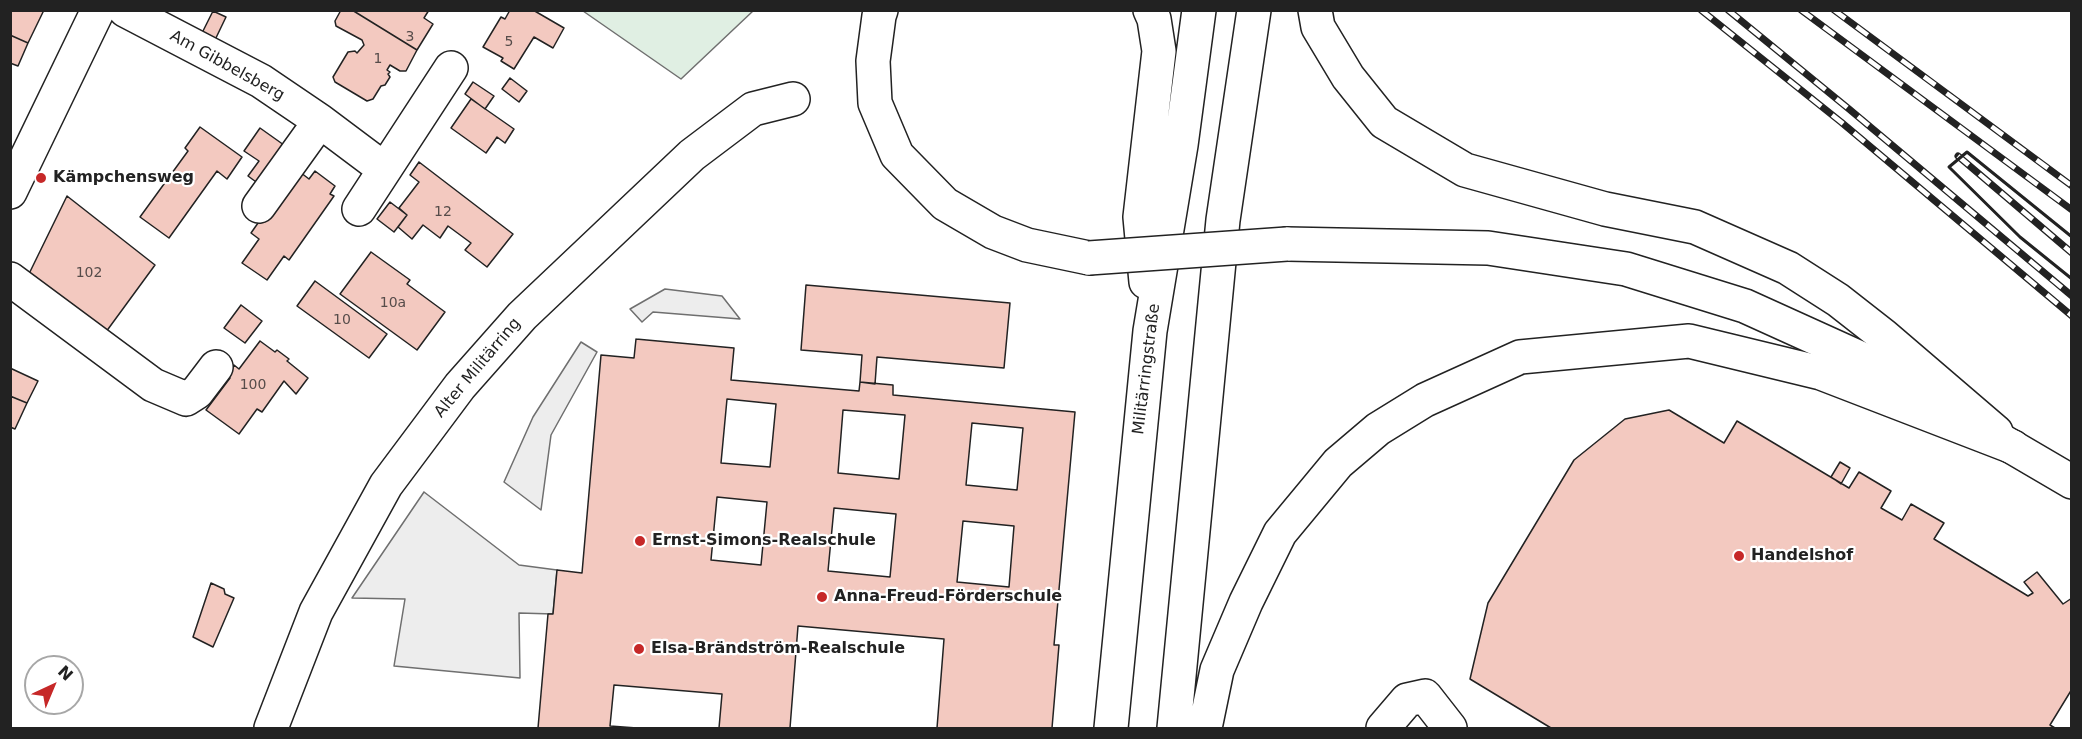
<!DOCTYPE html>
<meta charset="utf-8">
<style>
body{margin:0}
#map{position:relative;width:2082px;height:739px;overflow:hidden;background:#fff;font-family:"DejaVu Sans",sans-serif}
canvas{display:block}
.frame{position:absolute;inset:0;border:12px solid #222;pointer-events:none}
.north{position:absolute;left:24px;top:655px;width:60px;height:60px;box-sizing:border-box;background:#fff;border:2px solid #a7a7a7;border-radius:50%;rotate:44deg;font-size:16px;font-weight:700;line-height:24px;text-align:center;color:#222}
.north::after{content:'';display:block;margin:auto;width:21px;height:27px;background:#c62828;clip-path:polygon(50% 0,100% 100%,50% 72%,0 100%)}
</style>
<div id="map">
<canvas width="2082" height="739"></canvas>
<div class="frame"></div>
<div class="north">N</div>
</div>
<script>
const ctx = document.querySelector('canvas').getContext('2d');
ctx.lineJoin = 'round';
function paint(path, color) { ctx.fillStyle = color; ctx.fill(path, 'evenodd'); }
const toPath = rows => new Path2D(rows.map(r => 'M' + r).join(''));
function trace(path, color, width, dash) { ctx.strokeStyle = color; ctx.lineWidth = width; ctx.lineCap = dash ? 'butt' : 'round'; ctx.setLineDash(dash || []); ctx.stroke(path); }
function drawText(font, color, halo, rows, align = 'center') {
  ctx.font = font + ' "DejaVu Sans",sans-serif'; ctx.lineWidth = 4.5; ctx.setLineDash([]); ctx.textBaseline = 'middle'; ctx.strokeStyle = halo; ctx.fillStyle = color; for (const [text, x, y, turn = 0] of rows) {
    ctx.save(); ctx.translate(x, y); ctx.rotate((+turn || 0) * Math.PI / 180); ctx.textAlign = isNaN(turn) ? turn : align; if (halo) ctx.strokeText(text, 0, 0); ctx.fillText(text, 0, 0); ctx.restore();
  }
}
const green = toPath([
 [583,11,753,11,681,79,583,11]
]);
paint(green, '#e0efe3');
trace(green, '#6f6f6f', 1.5);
const parking = toPath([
 [665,289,722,296,740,319,653,312,642,322,630,309,665,289],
 [581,342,597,352,551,435,541,510,504,482,533,417,581,342],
 [424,492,519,565,557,570,553,614,519,613,520,678,394,666,405,599,352,598,424,492]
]);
paint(parking, '#ededed');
trace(parking, '#6f6f6f', 1.5);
const building = toPath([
 [10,10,44,10,28,43,10,35,10,10],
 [341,10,352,10,417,50,406,71,400,71,390,65,387,70,390,72,388,74,390,77,385,85,381,86,373,99,367,101,335,82,333,77,348,52,355,51,357,53,364,45,362,40,336,26,335,21,341,10],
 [352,10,429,10,424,18,433,24,417,50,352,10],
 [510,10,533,10,564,28,553,48,534,37,514,69,501,61,503,58,483,47,501,17,505,19,510,10],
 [213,11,226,17,214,42,201,35,213,11],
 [10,35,28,43,18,66,10,63,10,35],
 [510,78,527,91,519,102,502,89,510,78],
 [473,82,494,96,485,109,465,94,473,82],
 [471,99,514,129,505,143,497,137,486,153,451,128,471,99],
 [200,127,242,157,227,179,217,171,169,238,140,217,188,151,185,148,200,127],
 [260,128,291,150,263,187,248,176,259,161,244,151,260,128],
 [419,162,513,234,487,267,465,250,471,243,448,226,440,238,423,225,412,239,398,227,407,215,399,208,419,182,410,175,419,162],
 [296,169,309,179,315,171,335,186,330,194,334,196,289,260,284,256,267,280,242,263,259,239,251,233,296,169],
 [67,196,155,265,103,336,25,282,67,196],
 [390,202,407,215,394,232,377,219,390,202],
 [371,252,410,280,407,284,445,312,417,350,340,294,371,252],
 [315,281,387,334,369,358,297,306,315,281],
 [806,285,1010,303,1004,368,877,357,875,384,860,382,862,355,801,350,806,285],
 [241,305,262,321,245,343,224,328,241,305],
 [636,339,734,348,731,380,859,391,860,382,893,385,893,395,1075,412,1054,645,1059,645,1052,728,937,728,944,639,798,626,790,728,719,728,722,694,614,685,610,726,637,728,538,728,548,614,553,614,557,570,582,573,601,355,634,358,636,339],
 [727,399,776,404,770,467,721,463,727,399],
 [843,410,905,415,899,479,838,473,843,410],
 [972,423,1023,428,1017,490,966,485,972,423],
 [717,497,767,502,761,565,711,560,717,497],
 [834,508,896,514,890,577,828,571,834,508],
 [963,521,1014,526,1009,587,957,582,963,521],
 [260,341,275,352,277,350,289,359,287,361,308,378,296,394,284,381,262,412,257,409,239,434,206,410,230,378,226,375,234,365,239,369,260,341],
 [10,368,38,381,27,403,10,396,10,368],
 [10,396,27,403,15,429,10,427,10,396],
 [1669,410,1724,443,1737,421,1849,488,1859,472,1891,491,1881,508,1902,520,1911,504,1944,523,1934,539,2028,596,2033,593,2024,582,2037,572,2063,604,2072,598,2072,689,2050,725,2055,728,1551,728,1470,679,1488,603,1574,460,1625,419,1669,410],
 [1840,462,1850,468,1841,484,1831,477,1840,462],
 [211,583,224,589,225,594,234,598,213,647,193,637,211,583]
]);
paint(building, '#f3c9c0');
trace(building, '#222', 1.5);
const minor = toPath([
 [125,10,261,81,320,121,384,169],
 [10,192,98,10],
 [259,206,320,121],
 [359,209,451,68],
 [10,279,153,385,186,399,197,392,216,367],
 [271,728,316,612,386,485,460,386,522,316,692,155,753,109,793,99],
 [1383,728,1407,700,1425,696,1450,728]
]);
const major = toPath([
 [881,10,879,16,873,61,875,103,897,155,945,204,993,232,1027,245,1089,258],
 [1287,244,1488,248,1626,269,1745,306,1862,359,2072,482]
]);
const highway = toPath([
 [1315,10,1318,27,1348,77,1384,122,1465,170,1605,209,1695,227,1788,268,1838,300,1884,336,1996,432],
 [1146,282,1140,217,1159,51,1154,19,1150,10],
 [1111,728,1150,331,1181,145,1199,10],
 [1174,728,1223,220,1254,10],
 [1205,728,1217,670,1246,602,1280,533,1338,463,1378,429,1425,400,1520,357,1689,341,1821,373,2013,447]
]);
trace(minor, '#222', 36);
trace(major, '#222', 36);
trace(highway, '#222', 36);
trace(minor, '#fff', 33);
trace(major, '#fff', 33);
trace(highway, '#fff', 33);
const rail = toPath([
 [1701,10,1841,122,2072,316],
 [1728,10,1849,109,2072,296],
 [1801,10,2072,210],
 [1834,10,2072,186],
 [1958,156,2072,253]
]);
trace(rail, '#222', 7);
trace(rail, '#fff', 4.5, [14]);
const majorBridge = toPath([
 [1089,258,1287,244]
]);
trace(majorBridge, '#222', 36, []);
trace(majorBridge, '#fff', 33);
trace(toPath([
 [2072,237,1967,152,1949,167,2020,237,2072,279]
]), '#222', 3);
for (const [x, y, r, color] of [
 [41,178,6,"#c62828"],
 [640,541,6,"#c62828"],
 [1739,556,6,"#c62828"],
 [822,597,6,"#c62828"],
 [639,649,6,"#c62828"]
]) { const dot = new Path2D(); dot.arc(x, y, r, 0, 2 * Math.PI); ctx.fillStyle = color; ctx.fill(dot); trace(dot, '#fff', 2); }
drawText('14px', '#564c4a', null, [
 ["3",410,37],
 ["5",509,42],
 ["1",378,59],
 ["12",443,212],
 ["102",89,273],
 ["10a",393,303],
 ["10",342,320],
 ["100",253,385]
]);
drawText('16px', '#222', '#fff', [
 ["Am Gibbelsberg",227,66,29],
 ["Alter Militärring",478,368,-50],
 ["Militärringstraße",1147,369,-83]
]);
drawText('bold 16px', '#222', '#fff', [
 ["Kämpchensweg",53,178],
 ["Ernst-Simons-Realschule",652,541],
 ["Handelshof",1751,556],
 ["Anna-Freud-Förderschule",834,597],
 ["Elsa-Brändström-Realschule",651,649]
], 'left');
</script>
